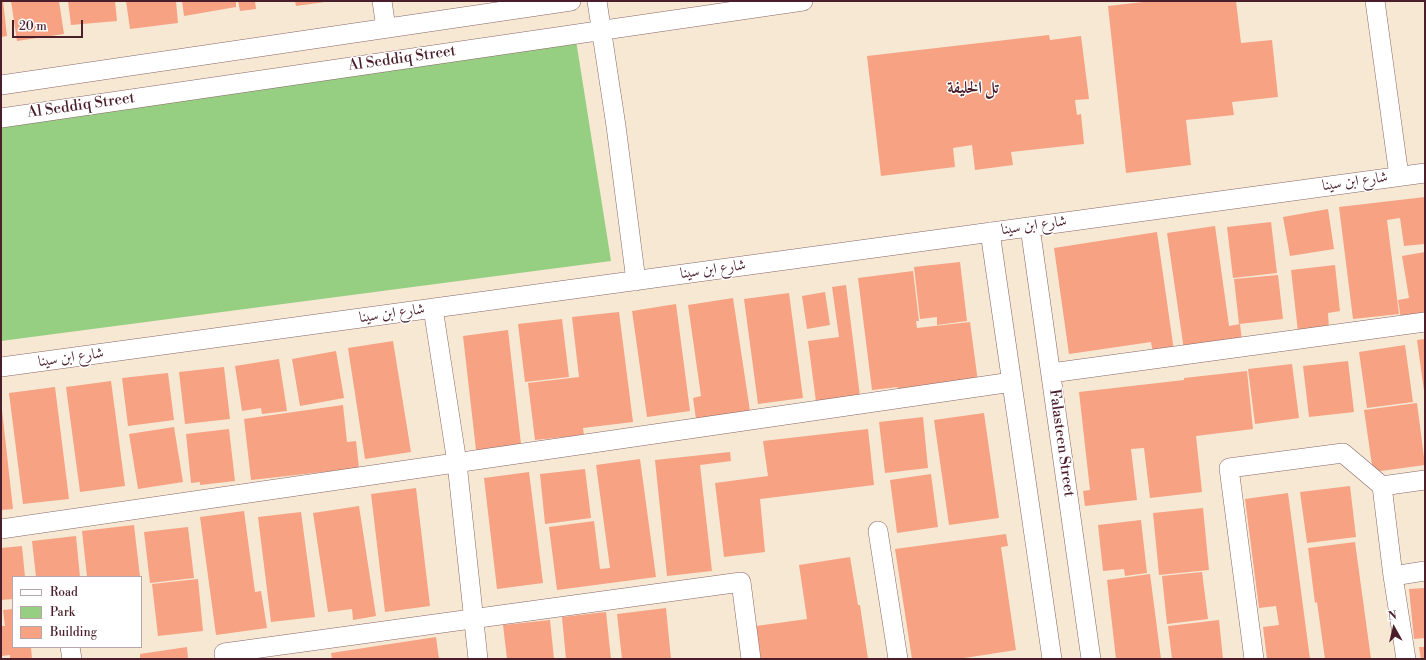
<!DOCTYPE html>
<meta charset="utf-8">
<style>
body{margin:0}
#map{position:relative;width:1426px;height:660px;overflow:hidden;background:#f7e8d4;font-family:"Libre Bodoni",serif}
canvas{display:block}
.frame{position:absolute;inset:0;border:2px solid #4a1f2b;pointer-events:none}
.legend{position:absolute;left:12px;top:576px;width:130px;height:72px;box-sizing:border-box;background:#fff;border:1px solid #b7a5aa;margin:0;padding:5px 7px;list-style:none;font-size:12px;color:#4a1f2b}
.legend li{display:flex;align-items:center;gap:8px;height:20px}
.legend b{width:20px;border:1px solid #b7a5aa}
.north{position:absolute;left:1374px;top:608px;width:40px;height:40px;-webkit-text-stroke:3px #fff;paint-order:stroke;rotate:352deg;font-size:11px;font-weight:700;line-height:16px;text-align:center;color:#4a1f2b}
.north::after{content:'';display:block;margin:auto;width:14px;height:18px;background:#4a1f2b;clip-path:polygon(50% 0,100% 100%,50% 72%,0 100%)}
.scale{position:absolute;left:12px;top:20px;width:71px;height:18px;box-sizing:border-box;border:2px solid #4a1f2b;border-top:0;padding-left:5px;font-size:12px;line-height:14px;white-space:nowrap;color:#4a1f2b;-webkit-text-stroke:3px #fff;paint-order:stroke}
</style>
<div id="map">
<canvas width="1426" height="660"></canvas>
<div class="frame"></div>
<ul class="legend">
<li><b style="height:5px;background:#fff"></b>Road</li>
<li><b style="height:11px;background:#96cf82"></b>Park</li>
<li><b style="height:11px;background:#f6a283"></b>Building</li>
</ul>
<div class="north">N</div>
<div class="scale">20 m</div>
</div>
<script>
const ctx = document.querySelector('canvas').getContext('2d');
ctx.lineJoin = 'round';
function paint(path, color) { ctx.fillStyle = color; ctx.fill(path, 'evenodd'); }
const toPath = rows => new Path2D(rows.map(r => 'M' + r).join(''));
function trace(path, color, width, dash) { ctx.strokeStyle = color; ctx.lineWidth = width; ctx.lineCap = dash ? 'butt' : 'round'; ctx.setLineDash(dash || []); ctx.stroke(path); }
function drawText(font, color, halo, rows, align = 'center') {
  ctx.font = font + ' "Libre Bodoni",Amiri,serif'; ctx.lineWidth = 3; ctx.setLineDash([]); ctx.textBaseline = 'middle'; ctx.strokeStyle = halo; ctx.fillStyle = color; for (const [text, x, y, turn = 0] of rows) {
    ctx.save(); ctx.translate(x, y); ctx.rotate((+turn || 0) * Math.PI / 180); ctx.textAlign = isNaN(turn) ? turn : align; if (halo) ctx.strokeText(text, 0, 0); ctx.fillText(text, 0, 0); ctx.restore();
  }
}
paint(toPath([
 [575,34,611,261,1,341,1,118]
]), '#96cf82');
paint(toPath([
 [1,1,3,1,7,36,1,37],
 [11,1,59,1,64,34,17,41],
 [68,1,115,1,117,21,71,25],
 [126,1,176,1,178,23,130,29],
 [182,1,236,1,236,7,184,16],
 [238,1,255,1,256,9,240,11],
 [295,1,324,1,325,2,296,6],
 [1152,1,1236,1,1241,43,1272,40,1278,97,1232,102,1234,115,1186,120,1191,165,1126,173,1108,6],
 [1049,35,1050,40,1081,36,1089,99,1075,100,1077,115,1081,114,1084,144,1011,152,1013,165,975,170,972,145,953,148,955,167,881,176,867,56],
 [1425,197,1425,244,1404,246,1400,218,1387,220,1399,314,1353,319,1339,207],
 [1328,209,1334,249,1290,256,1283,217],
 [1271,222,1277,273,1233,278,1227,227],
 [1215,226,1229,326,1240,324,1242,341,1184,350,1167,233],
 [1157,232,1174,351,1153,354,1151,342,1069,354,1054,248],
 [1425,252,1425,316,1401,320,1398,300,1409,298,1402,256],
 [960,262,967,321,937,325,937,317,920,319,914,267],
 [1335,265,1340,311,1328,313,1329,328,1298,332,1291,270],
 [913,271,919,321,916,321,917,328,970,322,978,382,898,392,898,387,872,390,858,278],
 [1278,275,1283,319,1239,324,1234,279],
 [846,285,860,396,816,402,808,341,839,337,832,287],
 [825,292,830,325,807,329,802,296],
 [789,293,803,398,758,404,744,299],
 [733,298,750,411,696,419,693,398,701,396,688,305],
 [676,304,690,411,647,417,632,311],
 [619,312,633,422,583,428,584,435,535,440,528,383,579,377,572,317],
 [562,319,569,377,525,382,518,324],
 [508,330,521,444,476,450,463,336],
 [1425,339,1425,391,1424,391,1417,340],
 [393,341,411,452,365,459,348,348],
 [1405,345,1413,402,1367,408,1359,352],
 [336,351,344,398,300,406,292,359],
 [279,359,287,411,262,414,261,408,242,411,235,366],
 [1348,361,1354,412,1309,417,1303,366],
 [1292,364,1299,418,1255,424,1248,369],
 [224,367,230,419,185,424,179,372],
 [1247,371,1253,429,1196,436,1202,492,1150,498,1144,448,1131,449,1137,500,1085,506,1083,491,1090,490,1079,392,1184,380,1184,378],
 [168,373,174,420,128,426,122,378],
 [111,381,125,486,80,492,66,387],
 [55,387,69,499,23,504,9,393],
 [1417,403,1425,465,1373,472,1364,410],
 [343,405,347,442,356,441,359,468,251,480,244,419],
 [1,410,2,410,13,509,1,510],
 [984,413,999,518,949,525,934,420],
 [923,417,928,468,885,473,879,422],
 [174,427,183,482,138,489,129,434],
 [229,429,235,481,200,485,200,482,191,483,186,434],
 [868,429,874,485,760,499,765,552,724,557,715,483,768,476,763,441],
 [730,452,731,461,700,465,712,571,667,576,655,460],
 [640,459,656,577,557,590,549,527,594,521,600,569,610,568,596,465],
 [585,469,591,518,545,524,540,474],
 [529,472,543,583,497,589,484,478],
 [931,474,938,527,897,533,890,480],
 [1350,486,1356,537,1307,543,1300,492],
 [416,488,430,606,385,612,371,494],
 [1288,493,1310,659,1267,659,1263,627,1279,625,1276,606,1259,608,1245,499],
 [359,506,376,616,353,620,352,609,328,612,313,513],
 [1203,508,1209,570,1159,575,1153,513],
 [244,511,255,592,261,591,267,628,216,635,200,517],
 [301,512,315,617,271,622,258,517],
 [1141,520,1147,573,1125,576,1124,569,1103,571,1098,525],
 [134,525,140,577,87,577,82,531],
 [188,527,194,578,150,583,144,532],
 [1006,534,1008,546,1001,547,1016,650,958,659,912,659,895,549],
 [76,536,80,577,36,577,32,541],
 [1355,542,1371,659,1325,659,1317,602,1315,603,1308,548],
 [22,546,25,577,13,577,13,599,1,600,1,548],
 [850,557,858,605,860,605,868,659,761,659,756,626,807,619,799,565],
 [1202,572,1208,619,1167,624,1162,576],
 [1150,574,1161,659,1116,659,1107,580],
 [198,579,203,631,158,636,152,584],
 [1425,588,1425,638,1414,639,1409,589],
 [666,608,671,659,622,659,617,614],
 [13,609,13,647,31,647,32,659,10,659,10,655,1,656,1,626,5,626,3,610],
 [606,612,611,659,566,659,562,617],
 [550,620,554,659,507,659,503,625],
 [1219,620,1223,659,1172,659,1168,626],
 [436,637,439,659,332,659,331,653],
 [187,647,188,659,140,659,140,654],
 [1419,647,1425,647,1425,659,1421,659]
]), '#f6a283');
const minor = toPath([
 [382,1,386,28],
 [597,1,616,126,636,281],
 [1375,1,1399,176],
 [1,85,571,1],
 [1,118,803,1],
 [1030,227,1091,659],
 [990,232,1052,659],
 [433,308,457,463,478,659],
 [1,367,1425,173],
 [1051,373,1425,322],
 [1382,486,1425,480],
 [1,529,1012,382],
 [878,531,898,659],
 [1393,576,1425,571],
 [70,647,72,659],
 [225,659,224,653,741,582,751,659],
 [1254,659,1229,468,1343,453,1382,486,1393,576,1406,659]
]);
trace(minor, '#876566', 20);
trace(minor, '#fff', 19);
drawText('15px', '#4a1f2b', '#fff', [
 ["Al Seddiq Street",402,59,-8],
 ["Al Seddiq Street",81,106,-8],
 ["شارع ابن سينا",1355,182,-8],
 ["شارع ابن سينا",1034,226,-8],
 ["شارع ابن سينا",713,270,-8],
 ["شارع ابن سينا",392,314,-8],
 ["شارع ابن سينا",71,358,-8],
 ["Falasteen Street",1061,443,82]
]);
drawText('bold 17px', '#4a1f2b', '#fff', [
 ["تل الخليفة",973,89]
]);
</script>
